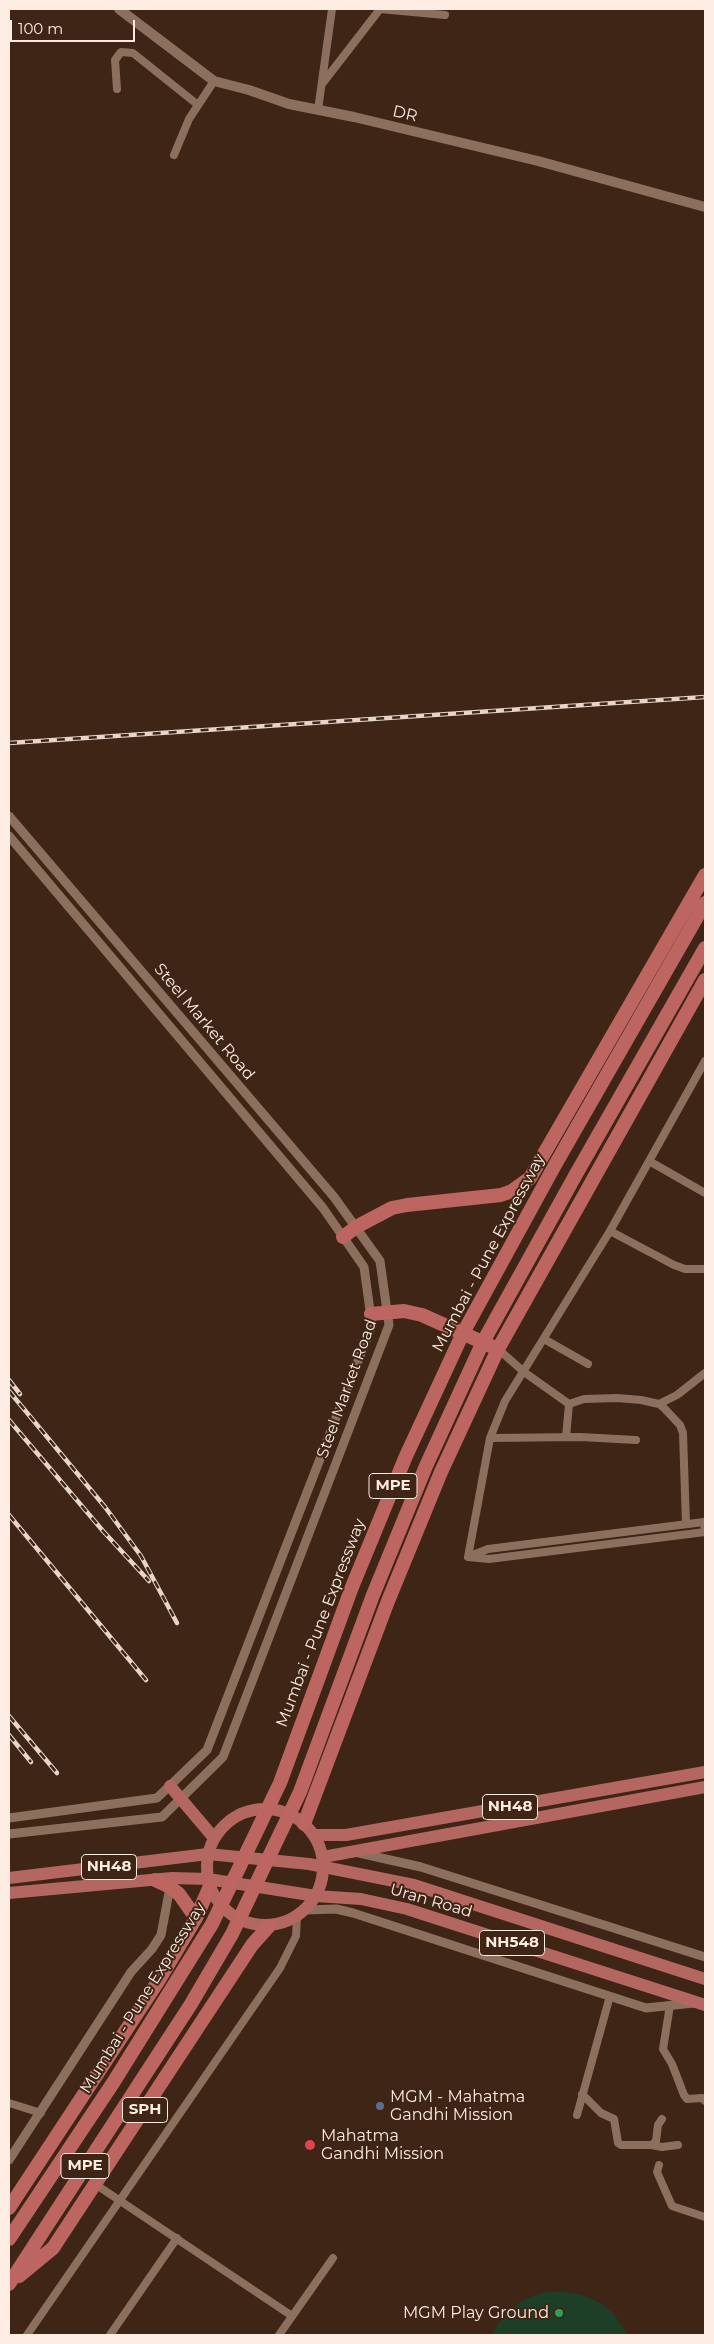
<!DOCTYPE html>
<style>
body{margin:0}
#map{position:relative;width:714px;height:2344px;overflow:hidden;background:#3e2515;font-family:Montserrat,sans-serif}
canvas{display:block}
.frame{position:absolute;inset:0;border:10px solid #fdece2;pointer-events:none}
.scale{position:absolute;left:10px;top:20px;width:125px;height:22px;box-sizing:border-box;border:2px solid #fdece2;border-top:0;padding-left:6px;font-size:15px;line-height:18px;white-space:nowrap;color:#fdece2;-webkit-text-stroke:4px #3e2515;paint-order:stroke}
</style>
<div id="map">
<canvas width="714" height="2344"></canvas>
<div class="frame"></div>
<div class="scale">100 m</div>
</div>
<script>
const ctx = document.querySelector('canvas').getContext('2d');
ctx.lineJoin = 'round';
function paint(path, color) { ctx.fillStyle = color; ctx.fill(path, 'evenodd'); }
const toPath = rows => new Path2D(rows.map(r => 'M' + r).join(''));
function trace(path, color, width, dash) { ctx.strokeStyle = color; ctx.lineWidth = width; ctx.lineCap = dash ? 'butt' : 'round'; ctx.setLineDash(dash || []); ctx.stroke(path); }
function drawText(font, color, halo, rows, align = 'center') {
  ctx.font = font + ' Montserrat,sans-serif'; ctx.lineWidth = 4; ctx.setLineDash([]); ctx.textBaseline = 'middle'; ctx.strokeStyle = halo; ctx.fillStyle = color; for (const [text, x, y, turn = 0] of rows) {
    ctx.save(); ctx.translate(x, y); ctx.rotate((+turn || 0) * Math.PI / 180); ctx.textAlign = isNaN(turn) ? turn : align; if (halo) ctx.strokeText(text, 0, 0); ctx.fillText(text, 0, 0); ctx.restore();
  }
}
paint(toPath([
 [560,2291,579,2294,597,2301,613,2313,628,2335,491,2335,506,2313,522,2301,540,2293]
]), '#1d3f27');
trace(toPath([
 [322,84,380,9,445,15],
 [117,89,115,60,121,52,133,53,198,105],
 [318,110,332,9],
 [174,155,189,119,214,81],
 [649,1161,705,1193],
 [610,1231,674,1265,685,1269,705,1269],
 [544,1339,588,1364],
 [498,1349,524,1372,569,1404,566,1437],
 [569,1404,584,1399,617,1398,641,1400,659,1404,664,1408,680,1425,683,1433,686,1524],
 [659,1404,677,1395,705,1373],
 [490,1438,580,1437,636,1440],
 [470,1556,488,1549,704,1522],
 [468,1557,490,1438,505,1401,610,1231,705,1061],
 [468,1557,489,1559,705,1532],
 [670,2005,663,2049,672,2064,684,2095,687,2099,702,2098,705,2101],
 [582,2094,601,2113,614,2119,618,2143,621,2145,652,2145,656,2141,658,2125,662,2119],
 [9,2103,41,2113],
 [577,2115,610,1996],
 [651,2145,662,2147,678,2145],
 [659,2165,657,2172,672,2206,705,2217],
 [95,2184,292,2316],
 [27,2335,280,1968,296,1936,297,1916],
 [110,2335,177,2238],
 [279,2335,333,2258]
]), '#8d6f5d', 8);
trace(toPath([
 [9,816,334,1197,380,1261,389,1325,223,1757,162,1817,9,1834],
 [9,836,323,1208,364,1267,372,1325,207,1750,157,1798,9,1818],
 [705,1522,705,1532],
 [359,1853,421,1867,705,1957],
 [305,1910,336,1909,353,1913,646,2008,694,2003],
 [9,2160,131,1972,152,1949,161,1935,170,1887]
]), '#8d6f5d', 9);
trace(toPath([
 [119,9,214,81,249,90,289,104,354,117,538,161,705,207]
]), '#8d6f5d', 10);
trace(toPath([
 [170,1786,214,1838],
 '207 1867a58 58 0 1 1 116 0a58 58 0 1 1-116 0Z',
 [314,1835,346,1835,705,1772],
 [323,1857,705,1787],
 [9,1878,208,1854,309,1864,414,1885,705,1979],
 [9,1893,172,1878,208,1879,316,1896,361,1899,407,1909,705,2005]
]), '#b46760', 12);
trace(toPath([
 [343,1237,356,1227,392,1208,407,1205,501,1195,512,1191,530,1178,705,875],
 [371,1314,404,1311,422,1315,491,1346],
 [304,1824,388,1601,441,1472,498,1349,705,980],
 [155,1880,170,1887,179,1894,196,1918],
 [9,2208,159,1980,196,1918,210,1886],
 [9,2239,113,2083,212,1924,280,1783,352,1587,406,1456,463,1333,555,1165,705,903],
 [19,2276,53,2248,252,1945,269,1926],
 [9,2284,191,2004,232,1934,300,1792,373,1595,426,1466,483,1342,575,1176,705,948]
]), '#bd6560', 14);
const rail = toPath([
 [9,743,705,697],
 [9,1380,20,1394],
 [9,1391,105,1507,141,1556,177,1623],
 [9,1420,103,1531,149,1581],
 [9,1515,146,1680],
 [9,1716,57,1773],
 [9,1735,31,1762]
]);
trace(rail, '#e7d5ca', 4.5);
trace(rail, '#3e2515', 2.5, [8]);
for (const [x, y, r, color] of [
 [380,2106,5,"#5c6f8a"],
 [310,2145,6,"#e0444e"],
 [559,2313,5,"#2e9e5b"]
]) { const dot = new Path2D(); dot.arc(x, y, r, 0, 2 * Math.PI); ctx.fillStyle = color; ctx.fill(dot); trace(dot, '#3e2515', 2); }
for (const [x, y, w] of [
 [393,1486,48],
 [510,1807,55],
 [109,1867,55],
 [512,1943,65],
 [145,2110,45],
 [85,2166,48]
]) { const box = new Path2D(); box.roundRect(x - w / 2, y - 12.5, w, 25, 4); ctx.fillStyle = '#3e2515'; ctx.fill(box); trace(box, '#fdece2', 1); }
drawText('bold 15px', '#fdece2', null, [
 ["MPE",393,1486],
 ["NH48",510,1807],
 ["NH48",109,1867],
 ["NH548",512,1943],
 ["SPH",145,2110],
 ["MPE",85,2166]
]);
drawText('16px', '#fdece2', '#3e2515', [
 ["DR",405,114,13],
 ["Steel Market Road",204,1022,50],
 ["Mumbai - Pune Expressway",489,1253,-62],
 ["Steel Market Road",347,1389,-70],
 ["Mumbai - Pune Expressway",321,1623,-69],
 ["Uran Road",431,1901,16],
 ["Mumbai - Pune Expressway",143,1998,-58]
]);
drawText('16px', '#fdece2', '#3e2515', [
 ["MGM - Mahatma",390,2097],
 ["Gandhi Mission",390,2115],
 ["Mahatma",321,2136],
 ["Gandhi Mission",321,2154],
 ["MGM Play Ground",549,2313,"right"]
], 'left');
</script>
